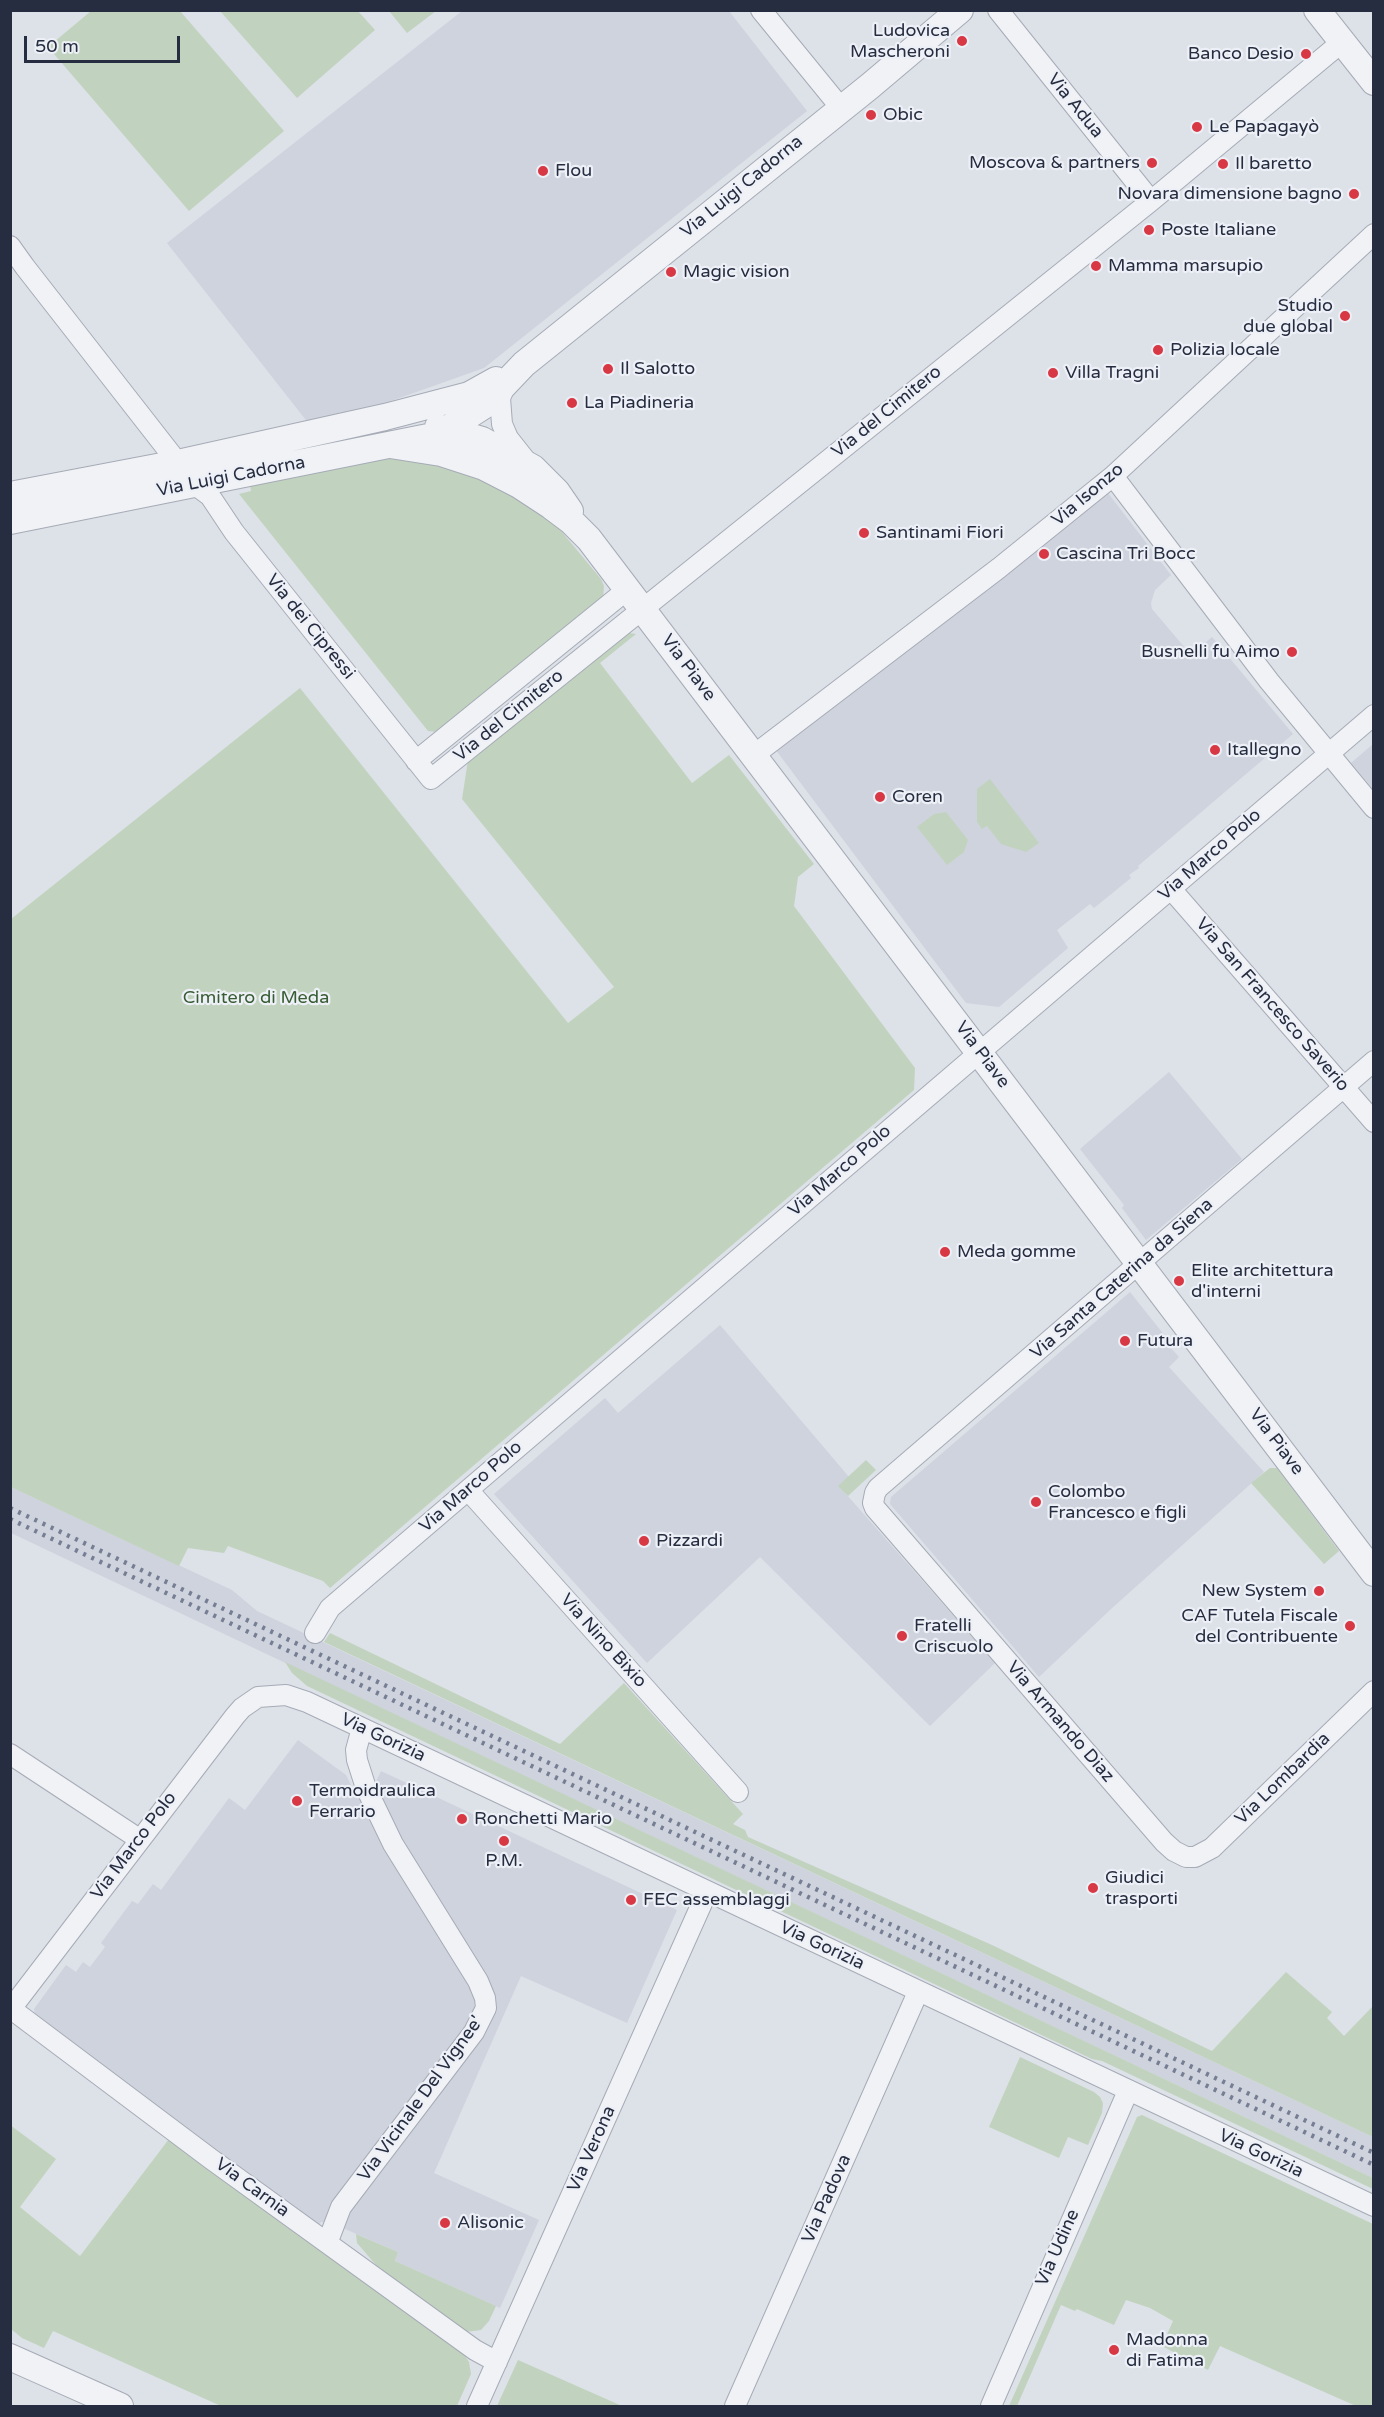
<!DOCTYPE html>
<meta charset="utf-8">
<style>
body{margin:0}
#map{position:relative;width:1384px;height:2417px;overflow:hidden;background:#dde1e8;font-family:"Varela Round",sans-serif}
canvas{display:block}
.frame{position:absolute;inset:0;border:12px solid #262d40;pointer-events:none}
.scale{position:absolute;left:24px;top:36px;width:156px;height:27px;box-sizing:border-box;border:3px solid #262d40;border-top:0;padding-left:8px;font-size:18px;line-height:21px;white-space:nowrap;color:#262d40;-webkit-text-stroke:4px #edf0f6;paint-order:stroke}
</style>
<div id="map">
<canvas width="1384" height="2417"></canvas>
<div class="frame"></div>
<div class="scale">50 m</div>
</div>
<script>
const ctx = document.querySelector('canvas').getContext('2d');
ctx.lineJoin = 'round';
function paint(path, color) { ctx.fillStyle = color; ctx.fill(path, 'evenodd'); }
const toPath = rows => new Path2D(rows.map(r => 'M' + r).join(''));
function trace(path, color, width, dash) { ctx.strokeStyle = color; ctx.lineWidth = width; ctx.lineCap = dash ? 'butt' : 'round'; ctx.setLineDash(dash || []); ctx.stroke(path); }
function drawText(font, color, halo, rows, align = 'center') {
  ctx.font = font + ' "Varela Round",sans-serif'; ctx.lineWidth = 4.5; ctx.setLineDash([]); ctx.textBaseline = 'middle'; ctx.strokeStyle = halo; ctx.fillStyle = color; for (const [text, x, y, turn = 0] of rows) {
    ctx.save(); ctx.translate(x, y); ctx.rotate((+turn || 0) * Math.PI / 180); ctx.textAlign = isNaN(turn) ? turn : align; if (halo) ctx.strokeText(text, 0, 0); ctx.fillText(text, 0, 0); ctx.restore();
  }
}
paint(toPath([
 [462,11,729,11,807,111,484,368,357,413,309,424,167,243],
 [1108,493,1171,575,1155,590,1151,603,1152,609,1191,655,1212,637,1293,734,1138,866,1139,868,1129,875,1131,878,1094,908,1090,904,1057,930,1068,948,999,1007,966,1003,775,749],
 [1373,744,1373,789,1351,763],
 [1169,1072,1242,1159,1146,1240,1122,1208,1124,1205,1080,1149],
 [1130,1292,1165,1336,1163,1339,1179,1357,1169,1367,1264,1472,1111,1609,1039,1677,890,1504,891,1497],
 [720,1325,849,1477,839,1486,995,1663,930,1726,760,1557,647,1663,494,1494,605,1398,618,1413],
 [11,1487,232,1590,257,1611,1373,2137,1373,2178,11,1533],
 [298,1740,346,1775,354,1791,374,1786,381,1771,677,1910,627,2023,521,1976,434,2173,539,2220,500,2308,395,2261,398,2252,329,2222,321,2222,318,2227,35,2014,34,2009,66,1965,76,1972,83,1962,90,1967,105,1947,101,1943,132,1901,138,1904,153,1884,161,1890,229,1798,245,1810]
]), '#cfd3dd');
paint(toPath([
 [91,11,180,11,284,131,189,211,48,47],
 [220,11,358,11,375,30,297,98],
 [389,11,436,11,407,33],
 [391,457,417,457,496,482,557,526,601,579,604,586,603,598,437,732,428,731,239,494,251,491,250,484],
 [623,632,636,634,600,663,692,783,729,755,814,864,798,877,794,906,915,1068,914,1090,330,1588,323,1581,228,1546,224,1553,188,1548,179,1566,11,1487,11,919,300,688,568,1023,614,987,462,799,468,760],
 [990,779,1039,843,1026,852,1001,844,987,826,982,829,977,822,977,789],
 [946,812,968,840,964,852,947,865,917,827,934,814],
 [866,1460,876,1470,848,1496,838,1486],
 [1270,1468,1277,1468,1339,1551,1324,1564,1251,1483],
 [330,1633,560,1744,624,1683,743,1814,733,1824,745,1830,748,1837,992,1945,1212,2051,1286,1972,1332,2012,1327,2018,1344,2036,1372,2007,1373,2137,324,1642],
 [285,1662,1373,2178,1373,2189,1102,2061,1092,2059,307,1686,292,1673],
 [1020,2057,1094,2092,1100,2097,1103,2103,1102,2113,1088,2145,1068,2137,1059,2158,989,2127],
 [1142,2115,1373,2224,1373,2406,1356,2406,1220,2346,1208,2370,1198,2365,1162,2346,1173,2321,1150,2308,1126,2300,1114,2325,1077,2309,1075,2311,1061,2305,1017,2406,1009,2406,1137,2117],
 [10,2125,56,2159,20,2207,80,2256,169,2139,238,2191,461,2350,469,2362,471,2374,457,2406,221,2406,53,2331,44,2348,22,2338,11,2329],
 [356,2234,398,2252,395,2261,496,2306,489,2321,481,2330,466,2332,382,2272,357,2243],
 [518,2360,622,2406,497,2406]
]), '#c1d3be');
const minor = toPath([
 [761,10,841,108],
 [998,10,1151,201],
 [10,246,25,267,178,463],
 [506,384,500,398,502,424,508,438,527,462],
 [1113,476,1269,681,1374,808],
 [184,486,198,487,210,496,234,532,431,779,1151,201,1342,42],
 [754,755,999,568,1113,476,1374,234],
 [416,761,628,589],
 [1171,889,1374,1122],
 [1374,1061,878,1488,875,1493,873,1503,875,1508,1164,1842,1174,1851,1186,1857,1195,1857,1212,1848,1374,1691],
 [468,1490,738,1792],
 [315,1633,330,1608,1374,715],
 [10,1754,139,1839],
 [10,2008,211,2159,475,2350,497,2362],
 [10,2010,235,1716,242,1708,258,1697,286,1695,307,1702,1374,2206],
 [328,2241,341,2207,474,2032,486,2008,485,1998,478,1981,393,1844,366,1788,357,1760,356,1750,362,1728],
 [477,2406,707,1892],
 [735,2406,918,1992],
 [991,2406,1128,2091]
]);
const tertiary = toPath([
 [1317,10,1374,82],
 [438,427,482,440,533,468,557,492,570,511],
 [390,445,441,453,484,467,519,485,551,506,571,521,589,539,1374,1573],
 [10,495,178,463,385,417,469,395,496,380],
 [10,521,438,435,485,405,524,364,870,86,960,10],
 [10,2357,120,2406]
]);
trace(minor, '#a6abb6', 22);
trace(tertiary, '#a6abb6', 28);
trace(minor, '#f0f2f6', 20);
trace(tertiary, '#f0f2f6', 26);
trace(toPath([
 [10,1508,1374,2153],
 [10,1519,1374,2165]
]), '#767e93', 4.5, [3, 6]);
for (const [x, y, r, color] of [
 [962,41,6,"#d73844"],
 [1306,54,6,"#d73844"],
 [871,115,6,"#d73844"],
 [1197,127,6,"#d73844"],
 [1152,163,6,"#d73844"],
 [1223,164,6,"#d73844"],
 [543,171,6,"#d73844"],
 [1354,194,6,"#d73844"],
 [1149,230,6,"#d73844"],
 [1096,266,6,"#d73844"],
 [671,272,6,"#d73844"],
 [1345,316,6,"#d73844"],
 [1158,350,6,"#d73844"],
 [608,369,6,"#d73844"],
 [1053,373,6,"#d73844"],
 [572,403,6,"#d73844"],
 [864,533,6,"#d73844"],
 [1044,554,6,"#d73844"],
 [1292,652,6,"#d73844"],
 [1215,750,6,"#d73844"],
 [880,797,6,"#d73844"],
 [945,1252,6,"#d73844"],
 [1179,1281,6,"#d73844"],
 [1125,1341,6,"#d73844"],
 [1036,1502,6,"#d73844"],
 [644,1541,6,"#d73844"],
 [1319,1591,6,"#d73844"],
 [1350,1626,6,"#d73844"],
 [902,1636,6,"#d73844"],
 [297,1801,6,"#d73844"],
 [462,1819,6,"#d73844"],
 [504,1841,6,"#d73844"],
 [1093,1888,6,"#d73844"],
 [631,1900,6,"#d73844"],
 [445,2223,6,"#d73844"],
 [1114,2350,6,"#d73844"]
]) { const dot = new Path2D(); dot.arc(x, y, r, 0, 2 * Math.PI); ctx.fillStyle = color; ctx.fill(dot); trace(dot, '#edf0f6', 2); }
drawText('18px', '#262d40', '#edf0f6', [
 ["Ludovica",950,31,"right"],
 ["Mascheroni",950,52,"right"],
 ["Banco Desio",1294,54,"right"],
 ["Obic",883,115],
 ["Le Papagayò",1209,127],
 ["Moscova & partners",1140,163,"right"],
 ["Il baretto",1235,164],
 ["Flou",555,171],
 ["Novara dimensione bagno",1342,194,"right"],
 ["Poste Italiane",1161,230],
 ["Mamma marsupio",1108,266],
 ["Magic vision",683,272],
 ["Studio",1333,306,"right"],
 ["due global",1333,327,"right"],
 ["Polizia locale",1170,350],
 ["Il Salotto",620,369],
 ["Villa Tragni",1065,373],
 ["La Piadineria",584,403],
 ["Santinami Fiori",876,533],
 ["Cascina Tri Bocc",1056,554],
 ["Busnelli fu Aimo",1280,652,"right"],
 ["Itallegno",1227,750],
 ["Coren",892,797],
 ["Meda gomme",957,1252],
 ["Elite architettura",1191,1271],
 ["d'interni",1191,1292],
 ["Futura",1137,1341],
 ["Colombo",1048,1492],
 ["Francesco e figli",1048,1513],
 ["Pizzardi",656,1541],
 ["New System",1307,1591,"right"],
 ["CAF Tutela Fiscale",1338,1616,"right"],
 ["del Contribuente",1338,1637,"right"],
 ["Fratelli",914,1626],
 ["Criscuolo",914,1647],
 ["Termoidraulica",309,1791],
 ["Ferrario",309,1812],
 ["Ronchetti Mario",474,1819],
 ["P.M.",504,1861,"center"],
 ["Giudici",1105,1878],
 ["trasporti",1105,1899],
 ["FEC assemblaggi",643,1900],
 ["Alisonic",457,2223],
 ["Madonna",1126,2340],
 ["di Fatima",1126,2361]
], 'left');
drawText('18px', '#262d40', '#edf0f6', [
 ["Via Adua",1075,106,51],
 ["Via Luigi Cadorna",742,187,-39],
 ["Via del Cimitero",887,412,-39],
 ["Via Luigi Cadorna",231,477,-11],
 ["Via Isonzo",1088,495,-40],
 ["Via dei Cipressi",310,627,51],
 ["Via Piave",688,668,53],
 ["Via del Cimitero",509,716,-39],
 ["Via Marco Polo",1210,855,-41],
 ["Via San Francesco Saverio",1272,1005,49],
 ["Via Piave",982,1055,53],
 ["Via Marco Polo",840,1171,-41],
 ["Via Santa Caterina da Siena",1122,1279,-41],
 ["Via Piave",1276,1442,53],
 ["Via Marco Polo",471,1487,-41],
 ["Via Nino Bixio",603,1641,48],
 ["Via Armando Diaz",1060,1722,49],
 ["Via Gorizia",383,1738,25],
 ["Via Lombardia",1283,1779,-44],
 ["Via Marco Polo",134,1846,-53],
 ["Via Gorizia",822,1946,25],
 ["Via Vicinale Del Vignee'",421,2099,-54],
 ["Via Verona",592,2149,-66],
 ["Via Gorizia",1261,2154,25],
 ["Via Carnia",252,2188,36],
 ["Via Padova",827,2199,-66],
 ["Via Udine",1058,2248,-66]
]);
drawText('18px', '#375c32', '#edf0f6', [
 ["Cimitero di Meda",256,998]
]);
</script>
